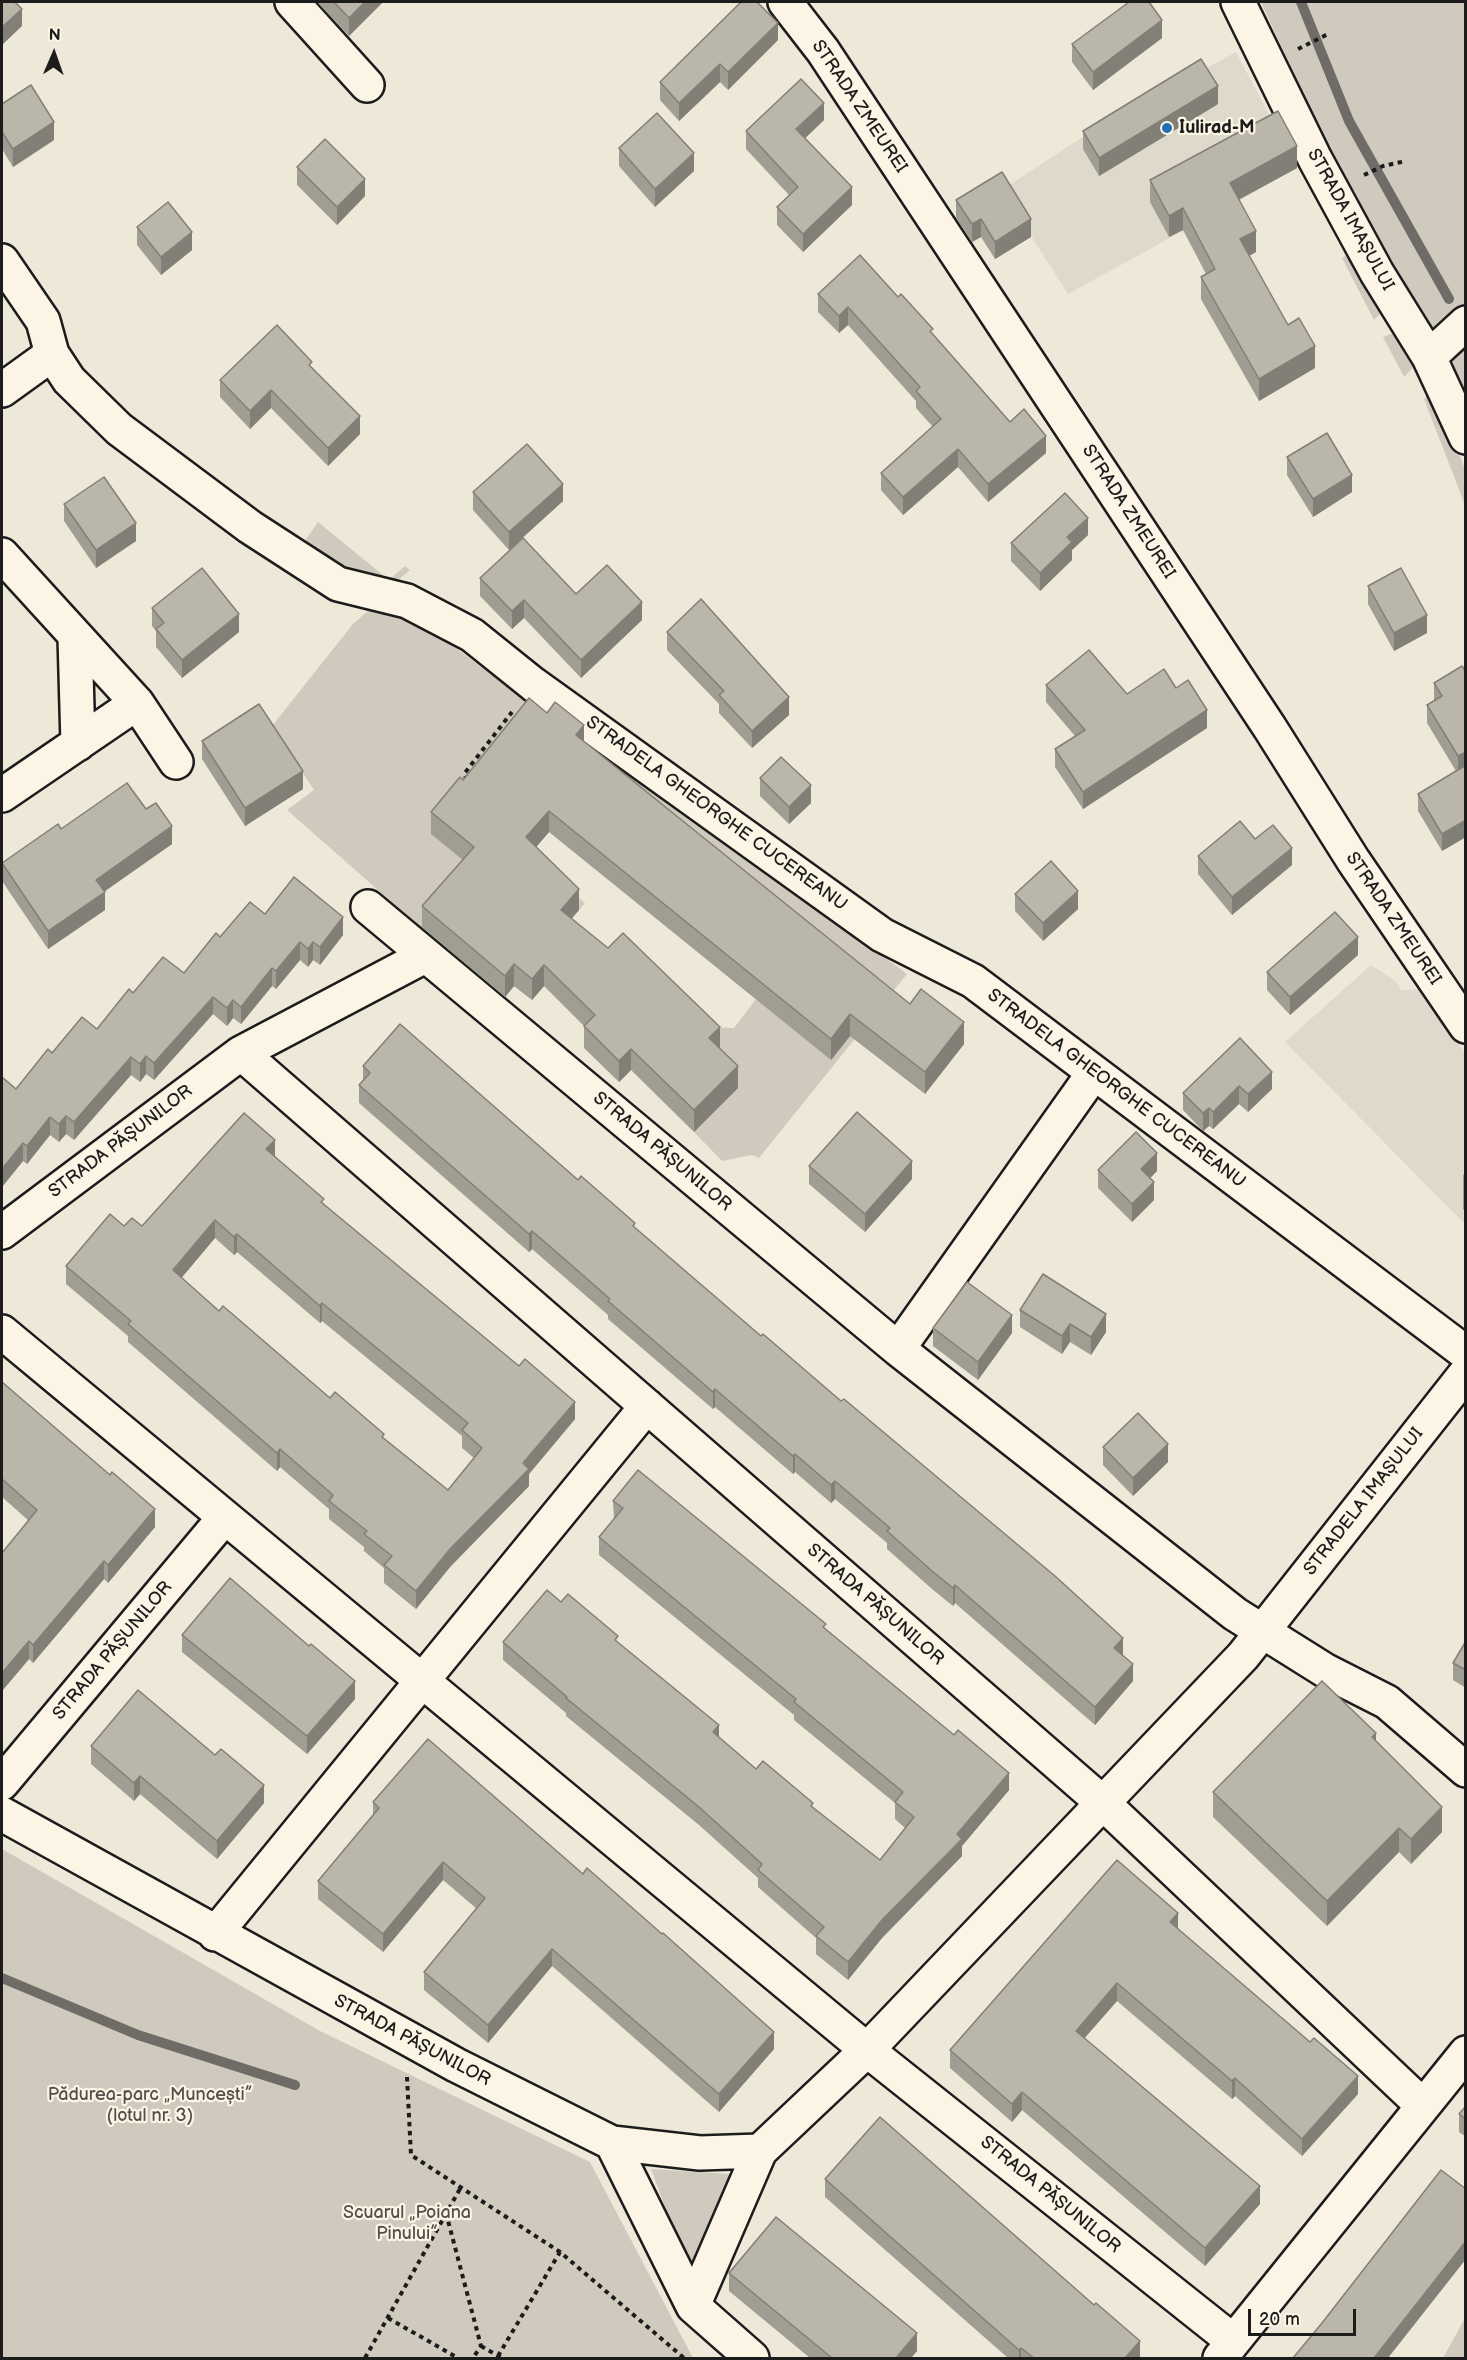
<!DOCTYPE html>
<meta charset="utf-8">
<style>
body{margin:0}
#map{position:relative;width:1467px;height:2360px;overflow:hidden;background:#eee8d9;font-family:"Balsamiq Sans",sans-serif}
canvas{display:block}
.frame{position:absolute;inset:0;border:3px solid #1c1c1c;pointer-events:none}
.north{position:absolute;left:24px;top:24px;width:60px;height:60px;-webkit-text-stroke:4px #fcf5e5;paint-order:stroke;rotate:2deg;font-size:16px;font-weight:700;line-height:24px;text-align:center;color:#1c1c1c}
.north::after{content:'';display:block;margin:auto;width:21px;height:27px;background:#1c1c1c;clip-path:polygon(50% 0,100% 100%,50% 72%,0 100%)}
.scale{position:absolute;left:1248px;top:2309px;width:108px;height:27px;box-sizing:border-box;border:3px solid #1c1c1c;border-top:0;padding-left:8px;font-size:18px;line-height:21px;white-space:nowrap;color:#1c1c1c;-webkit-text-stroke:4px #fcf5e5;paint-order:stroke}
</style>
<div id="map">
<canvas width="1467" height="2360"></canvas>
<div class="frame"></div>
<div class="north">N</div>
<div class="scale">20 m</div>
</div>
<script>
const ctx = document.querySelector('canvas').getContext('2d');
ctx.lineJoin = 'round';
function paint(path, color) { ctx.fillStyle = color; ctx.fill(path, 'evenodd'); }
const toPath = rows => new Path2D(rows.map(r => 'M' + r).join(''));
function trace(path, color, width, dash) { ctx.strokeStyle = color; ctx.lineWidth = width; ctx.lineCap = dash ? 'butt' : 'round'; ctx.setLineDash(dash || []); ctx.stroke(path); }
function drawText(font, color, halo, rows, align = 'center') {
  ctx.font = font + ' "Balsamiq Sans",sans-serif'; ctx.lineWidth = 4.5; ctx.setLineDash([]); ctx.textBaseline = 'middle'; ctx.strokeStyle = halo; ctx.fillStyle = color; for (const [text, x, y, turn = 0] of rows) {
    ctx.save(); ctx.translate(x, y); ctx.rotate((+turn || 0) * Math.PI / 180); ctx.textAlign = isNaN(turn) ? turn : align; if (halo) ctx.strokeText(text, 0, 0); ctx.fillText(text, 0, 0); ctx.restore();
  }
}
paint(toPath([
 [1236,52,1297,168,1068,294,1002,190,1073,143],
 [1371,965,1395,981,1401,990,1424,989,1465,1054,1465,1224,1285,1042]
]), '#ded9cb');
paint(toPath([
 [1261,2,1465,2,1465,309,1441,330,1421,323,1341,177],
 [1357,249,1385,309,1374,320,1342,258],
 [1399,331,1418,362,1404,377,1383,337],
 [1465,337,1465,408,1447,367,1450,351],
 [1433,389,1465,469,1465,505,1424,399],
 [318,522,389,580,405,566,410,570,391,586,341,571,300,548],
 [369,610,428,627,555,723,460,798,585,903,561,931,532,1000,514,986,503,1000,287,810,314,790,272,726,353,624],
 [591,739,907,974,759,1158,752,1155,722,1161,694,1132,737,1088,697,1027,734,1028,756,999,584,747],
 [2,1849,320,2031,590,2162,693,2358,2,2358],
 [651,2169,730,2174,690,2275],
 [1465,2318,1465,2358,1443,2358]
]), '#cfcabd');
trace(toPath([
 [1301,2,1349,121,1449,299],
 [2,1978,138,2035,295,2085]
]), '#6f6c67', 10);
const minor = toPath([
 [292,2,367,85],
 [785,2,823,51,1270,728,1353,860,1466,1026],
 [1238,2,1315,159,1377,273,1429,357,1466,437],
 [2,261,43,321,52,354,69,380,119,429,250,527,338,584,407,601,472,635,533,684,882,935,973,981,1466,1353],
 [1429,357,1466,323],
 [2,390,52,354],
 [2,555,137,703,2,795],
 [75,637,78,744],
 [137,703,176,762],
 [368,907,898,1349,1235,1614,1326,1671,1387,1702,1466,1770],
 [241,1053,1104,1804,1422,2105],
 [2,1232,241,1053,425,956],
 [2,1332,867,2050,1233,2341],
 [898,1349,1093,1074],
 [2,1783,224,1518],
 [2,1814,456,2065,612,2143,700,2153,760,2151],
 [215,1934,647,1406],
 [612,2143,693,2306,752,2358],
 [693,2306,760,2151,867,2050,1243,1656,1466,1373],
 [1220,2358,1466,2053]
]);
trace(minor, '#1c1c1c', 38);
trace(toPath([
 [1298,49,1330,33],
 [1364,175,1383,166,1406,161],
 [467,780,464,774,512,712],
 [407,2077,411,2155,560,2252,684,2358],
 [446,2213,481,2346,473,2358],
 [388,2318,458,2358],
 [481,2346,502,2358],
 [498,2356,560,2252],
 [365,2358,461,2187]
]), '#1c1c1c', 4, [4.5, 4.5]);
trace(minor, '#fcf5e5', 33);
paint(toPath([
 [317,2,383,2,349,36],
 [1162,38,1093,90,1072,62,1072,44],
 [778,40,728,90,720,82,679,121,660,100,660,82],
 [2,104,54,140,13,167,2,149],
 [1218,104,1099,176,1083,149,1083,131],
 [824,120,805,138,852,205,803,252,777,225,777,207,789,195,746,149,746,131],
 [619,148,694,171,655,207,619,166],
 [297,167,365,196,337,225,297,185],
 [1297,168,1239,200,1256,252,1249,256,1288,325,1315,368,1259,401,1201,299,1201,277,1206,274,1183,230,1169,237,1150,202,1150,180],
 [956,200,1031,237,995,259,981,237,972,242,956,218],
 [137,227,192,250,161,275,137,245],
 [818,294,933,335,1010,422,1046,453,988,502,958,467,903,515,881,490,881,473,933,427,916,408,916,401,848,325,839,333,818,312],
 [312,368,360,434,328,466,271,408,250,429,220,397,220,380],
 [1287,457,1352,492,1313,517,1287,475],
 [473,492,563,501,509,550,473,510],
 [64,504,136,541,96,568,64,521],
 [1088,535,1072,550,1072,560,1040,591,1011,561,1011,543],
 [480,578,576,594,642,620,581,678,524,618,512,629,480,596],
 [1368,586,1427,633,1394,651,1368,604],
 [152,608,239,632,182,678,156,647,156,631,152,626],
 [667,632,789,715,752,748,719,713,719,704,667,650],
 [1462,666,1466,837,1442,851,1418,811,1418,794,1456,771,1427,723,1427,705,1434,701,1434,683],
 [1046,685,1127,694,1176,688,1207,728,1083,809,1055,767,1055,749,1075,736,1046,702],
 [547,713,584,741,910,1004,964,1044,925,1094,850,1036,831,1060,549,832,536,847,579,910,571,919,720,1048,738,1088,694,1132,631,1070,619,1082,584,1048,584,1026,544,986,532,1000,514,986,505,997,422,927,422,906,463,860,431,834,431,812,463,780],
 [202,741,303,789,245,826,202,759],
 [760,778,811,803,789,824,760,796],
 [61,829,172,844,104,892,105,910,48,949,2,881,2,863],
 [1255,839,1292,865,1232,915,1198,874,1198,856],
 [1015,894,1078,909,1043,941,1015,911],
 [265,914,343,935,320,965,313,960,308,967,300,960,276,989,272,986,241,1024,233,1018,227,1026,213,1014,154,1080,146,1074,140,1082,131,1075,74,1140,66,1134,59,1142,50,1135,27,1164,23,1161,2,1187,2,1077,16,1089,52,1053,97,1029,133,993,184,973,220,937],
 [1358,955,1290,1015,1267,990,1267,972],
 [1240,1038,1272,1089,1248,1112,1239,1104,1213,1129,1209,1126,1203,1131,1183,1110,1183,1093],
 [363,1066,578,1180,635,1228,1123,1655,1133,1681,1095,1725,955,1603,953,1606,932,1589,887,1549,887,1543,835,1499,831,1503,795,1472,793,1474,715,1407,713,1409,608,1319,608,1315,532,1249,529,1252,359,1103,359,1085,363,1080],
 [275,1156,324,1204,575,1419,529,1474,529,1486,450,1567,416,1609,384,1583,384,1568,364,1551,364,1547,329,1519,329,1509,280,1467,277,1471,128,1342,128,1336,66,1284,66,1266,124,1226,142,1226],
 [215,1238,234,1255,237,1252,320,1323,322,1321,462,1436,462,1448,474,1458,448,1490,384,1438,330,1398,219,1311,181,1278],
 [809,1166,912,1179,865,1232,809,1184],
 [1098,1170,1157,1171,1150,1178,1154,1200,1132,1222,1098,1188],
 [1466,1172,1466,1212,1463,1209,1463,1175],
 [1020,1310,1106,1332,1091,1355,1070,1342,1062,1354,1020,1327],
 [933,1328,1012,1333,978,1380,933,1346],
 [2,1382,155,1527,108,1583,104,1579,33,1663,29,1659,2,1691,29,1521,2,1497],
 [1103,1447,1168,1462,1133,1496,1103,1465],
 [613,1501,826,1629,1009,1790,962,1846,962,1856,882,1938,848,1980,816,1954,816,1938,758,1887,758,1878,699,1825,566,1716,566,1713,503,1660,503,1642,561,1602,618,1643,719,1737,756,1769,813,1808,880,1860,905,1828,895,1819,895,1803,794,1720,794,1715,599,1555,599,1537,614,1519],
 [182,1635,355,1699,307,1754,182,1652],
 [1466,1641,1466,1688,1453,1680,1453,1663],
 [1376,1742,1442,1832,1411,1864,1399,1852,1327,1926,1213,1817,1213,1792],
 [91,1746,264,1803,217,1859,140,1794,134,1801,91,1764],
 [373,1802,774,2049,719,2112,552,1966,488,2043,424,1990,424,1972,477,1909,443,1880,383,1952,318,1899,318,1881,373,1816],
 [1178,1929,1358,2094,1302,2156,1235,2096,1232,2099,1117,2001,1084,2038,1260,2204,1205,2266,1022,2110,1012,2122,950,2068,950,2050],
 [1466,2106,1466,2137,1459,2132,1459,2114],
 [825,2179,1140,2358,1008,2358,825,2197],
 [729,2273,917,2351,911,2358,810,2358,729,2291]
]), '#a09d92');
paint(toPath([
 [365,2,383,2,349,36,349,18],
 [22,9,22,26,2,45,2,27],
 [1162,20,1162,38,1093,90,1093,72],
 [778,23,778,40,728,90,728,72],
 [720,64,720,82,679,121,679,103],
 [1218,86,1218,104,1099,176,1099,158],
 [824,103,824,120,796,147,796,129],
 [54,122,54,140,13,167,13,149],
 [1297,146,1297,168,1230,204,1230,183],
 [694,153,694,171,655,207,655,189],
 [365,179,365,196,337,225,337,207],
 [852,187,852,205,803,252,803,234],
 [1183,208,1183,230,1169,237,1169,216],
 [981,219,981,237,972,242,972,224],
 [1031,219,1031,237,995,259,995,242],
 [1256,231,1256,252,1240,261,1240,239],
 [192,232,192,250,161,275,161,257],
 [848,307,848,325,839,333,839,316],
 [1315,346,1315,368,1259,401,1259,379],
 [271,390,271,408,250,429,250,411],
 [360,416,360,434,328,466,328,448],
 [1046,436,1046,453,988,502,988,484],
 [958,449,958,467,903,515,903,497],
 [1352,475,1352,492,1313,517,1313,499],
 [563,484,563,501,509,550,509,532],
 [1088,518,1088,535,1072,550,1072,560,1040,591,1040,573,1067,537],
 [136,523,136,541,96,568,96,550],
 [524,600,524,618,512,629,512,611],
 [642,602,642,620,581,678,581,660],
 [239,614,239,632,182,678,182,660],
 [1427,615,1427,633,1394,651,1394,633],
 [789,697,789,715,752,748,752,731],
 [1207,710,1207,728,1083,809,1083,792],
 [584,725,584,747,576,735],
 [1466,752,1466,770,1458,774,1458,756],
 [303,771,303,789,245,826,245,808],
 [811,785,811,803,789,824,789,807],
 [549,811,549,832,526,859,526,837],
 [1466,820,1466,837,1442,851,1442,834],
 [172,826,172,844,96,897,96,880],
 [1292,848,1292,865,1232,915,1232,897],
 [579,889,579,910,561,931,561,910],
 [1078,891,1078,909,1043,941,1043,923],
 [105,892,105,910,48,949,48,931],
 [343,917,343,935,320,965,320,947],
 [1358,937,1358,955,1290,1015,1290,997],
 [300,942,300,960,276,989,276,971],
 [313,942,313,960,308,967,308,949],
 [514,964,514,986,505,997,505,976],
 [544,965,544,986,532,1000,532,979],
 [272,968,272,986,241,1024,241,1007],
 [213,997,213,1014,154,1080,154,1063],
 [233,1000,233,1018,227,1026,227,1008],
 [850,1014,850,1036,831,1060,831,1039],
 [964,1022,964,1044,925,1094,925,1072],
 [720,1027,720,1048,709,1038],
 [631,1049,631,1070,619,1082,619,1061],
 [146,1056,146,1074,140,1082,140,1064],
 [131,1057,131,1075,74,1140,74,1122],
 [738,1066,738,1088,694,1132,694,1110],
 [1272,1072,1272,1089,1248,1112,1248,1094],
 [1239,1086,1239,1104,1213,1129,1213,1112],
 [1209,1108,1209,1126,1203,1131,1203,1113],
 [66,1116,66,1134,59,1142,59,1124],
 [50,1117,50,1135,27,1164,27,1146],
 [275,1140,275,1158,266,1149],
 [23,1143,23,1161,2,1187,2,1169],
 [1157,1153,1157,1171,1141,1187,1141,1169],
 [912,1161,912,1179,865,1232,865,1214],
 [1154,1182,1154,1200,1132,1222,1132,1204],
 [215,1220,215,1238,173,1288,173,1270],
 [532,1231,532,1249,529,1252,529,1234],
 [237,1234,237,1252,234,1255,234,1237],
 [322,1303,322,1321,320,1323,320,1306],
 [1106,1314,1106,1332,1091,1355,1091,1337],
 [1012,1315,1012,1333,978,1380,978,1362],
 [1070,1324,1070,1342,1062,1354,1062,1336],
 [715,1389,715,1407,713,1409,713,1392],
 [575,1402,575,1419,529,1474,529,1486,450,1567,416,1609,416,1591],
 [1168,1444,1168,1462,1133,1496,1133,1478],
 [280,1449,280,1467,277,1471,277,1453],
 [795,1454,795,1472,793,1474,793,1456],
 [835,1481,835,1499,831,1503,831,1485],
 [155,1509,155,1527,108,1583,108,1565],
 [104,1561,104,1579,33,1663,33,1645],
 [955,1585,955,1603,953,1606,953,1588],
 [1123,1638,1123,1656,1114,1648],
 [29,1641,29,1659,2,1691,2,1673],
 [1133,1664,1133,1681,1095,1725,1095,1707],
 [355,1681,355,1699,307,1754,307,1736],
 [719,1725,719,1743,713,1732],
 [1376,1733,1376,1758,1372,1737],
 [1009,1773,1009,1790,962,1846,962,1856,882,1938,848,1980,848,1962,882,1920,957,1834],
 [140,1776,140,1794,134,1801,134,1783],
 [264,1785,264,1803,217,1859,217,1841],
 [1442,1807,1442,1832,1411,1864,1411,1839],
 [1399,1828,1399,1852,1327,1926,1327,1901],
 [443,1862,443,1880,383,1952,383,1934],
 [1178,1913,1178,1930,1170,1922],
 [552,1949,552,1966,488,2043,488,2025],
 [1117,1983,1117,2001,1076,2048,1076,2031],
 [774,2032,774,2049,719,2112,719,2094],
 [1358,2076,1358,2094,1302,2156,1302,2139],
 [1235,2078,1235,2096,1232,2099,1232,2081],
 [1022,2092,1022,2110,1012,2122,1012,2104],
 [1260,2186,1260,2204,1205,2266,1205,2248],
 [1466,2241,1466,2259,1388,2358,1374,2358],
 [917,2333,917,2351,911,2358,896,2358],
 [1140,2341,1140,2358,1125,2358],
 [1021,2348,1021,2358,1019,2358,1019,2350]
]), '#827f77');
const building = toPath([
 [2,2,15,2,22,9,2,27,2,2],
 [334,2,365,2,349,18,334,2],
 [741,2,757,2,778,23,728,72,720,64,679,103,660,82,741,2],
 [1129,2,1149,2,1162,20,1093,72,1072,44,1129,2],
 [1201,59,1218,86,1099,158,1083,131,1201,59],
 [801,79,824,103,796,129,852,187,803,234,777,207,798,187,746,131,801,79],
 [31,85,54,122,13,149,2,132,2,104,31,85],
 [1278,111,1297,146,1230,183,1256,231,1240,239,1288,325,1299,318,1315,346,1259,379,1201,277,1215,269,1183,208,1169,216,1150,180,1278,111],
 [657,113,694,153,655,189,619,148,657,113],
 [325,139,365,179,337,207,297,167,325,139],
 [1002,172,1031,219,995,242,981,219,972,224,956,200,1002,172],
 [168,202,192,232,161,257,137,227,168,202],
 [860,255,898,297,901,294,933,329,930,331,1010,422,1024,409,1046,436,988,484,958,449,903,497,881,473,941,419,916,391,920,387,848,307,839,316,818,294,860,255],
 [277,325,312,362,309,365,360,416,328,448,271,390,250,411,220,380,277,325],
 [1327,433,1352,475,1313,499,1287,457,1327,433],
 [527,444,563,484,509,532,473,492,527,444],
 [104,477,136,523,96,550,64,504,104,477],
 [1065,493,1088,518,1067,537,1072,542,1040,573,1011,543,1065,493],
 [523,538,576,594,607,565,642,602,581,660,524,600,512,611,480,578,523,538],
 [202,568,239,614,182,660,156,629,164,623,152,608,202,568],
 [1401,568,1427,615,1394,633,1368,586,1401,568],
 [701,599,789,697,752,731,719,695,724,691,667,632,701,599],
 [1089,650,1127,694,1164,669,1176,688,1188,680,1207,710,1083,792,1055,749,1085,730,1046,685,1089,650],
 [1462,666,1466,672,1466,752,1458,756,1427,705,1442,696,1434,683,1462,666],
 [529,698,547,713,555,702,584,725,576,735,910,1004,921,989,964,1022,925,1072,850,1014,831,1039,549,811,526,837,579,889,561,910,608,948,623,933,720,1027,709,1038,738,1066,694,1110,631,1049,619,1061,584,1026,595,1015,544,965,532,979,514,964,505,976,422,906,474,847,431,812,460,777,463,780,529,698],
 [259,704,303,771,245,808,202,741,259,704],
 [781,757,811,785,789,807,760,778,781,757],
 [1466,765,1466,820,1442,834,1418,794,1466,765],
 [127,783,146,809,156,803,172,826,96,880,105,892,48,931,2,863,58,824,61,829,127,783],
 [1240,821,1255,839,1273,825,1292,848,1232,897,1198,856,1240,821],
 [1051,861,1078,891,1043,923,1015,894,1051,861],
 [294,877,343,917,320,947,313,942,308,949,300,942,276,971,272,968,241,1007,233,1000,227,1008,213,997,154,1063,146,1056,140,1064,131,1057,74,1122,66,1116,59,1124,50,1117,27,1146,23,1143,2,1169,2,1077,16,1089,48,1049,52,1053,82,1017,97,1029,129,989,133,993,163,957,184,973,216,933,220,937,250,902,265,914,294,877],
 [1335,912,1358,937,1290,997,1267,972,1335,912],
 [400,1024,578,1180,581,1176,635,1223,633,1226,761,1336,763,1334,841,1401,844,1399,1055,1576,1123,1638,1114,1648,1133,1664,1095,1707,955,1585,953,1588,932,1571,887,1531,890,1528,835,1481,831,1485,795,1454,793,1456,715,1389,713,1392,608,1301,610,1299,569,1263,532,1231,529,1234,359,1085,370,1073,363,1066,400,1024],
 [1240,1038,1272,1072,1248,1094,1239,1086,1213,1112,1209,1108,1203,1113,1183,1093,1240,1038],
 [857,1112,912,1161,865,1214,809,1166,857,1112],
 [244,1113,275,1140,266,1149,324,1199,321,1202,519,1366,525,1359,575,1402,523,1463,529,1469,450,1549,416,1591,384,1565,392,1556,364,1534,367,1531,329,1501,333,1495,280,1449,277,1453,128,1324,131,1321,66,1266,110,1214,124,1226,132,1218,142,1226,244,1113],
 [215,1220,234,1237,237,1234,320,1306,322,1303,468,1423,462,1430,482,1448,448,1490,382,1437,384,1434,335,1392,330,1398,223,1306,219,1311,173,1270,215,1220],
 [1136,1132,1157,1153,1141,1169,1154,1182,1132,1204,1098,1170,1136,1132],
 [1043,1274,1106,1314,1091,1337,1070,1324,1062,1336,1020,1310,1043,1274],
 [967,1282,1012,1315,978,1362,933,1328,967,1282],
 [2,1382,110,1475,112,1472,155,1509,108,1565,104,1561,33,1645,29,1641,2,1673,2,1553,37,1510,2,1479,2,1382],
 [1138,1413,1168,1444,1133,1478,1103,1447,1138,1413],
 [638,1470,826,1624,823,1627,954,1735,958,1730,1009,1773,957,1834,962,1839,882,1920,848,1962,816,1936,824,1927,758,1870,762,1864,699,1807,566,1698,567,1697,503,1642,547,1590,561,1602,568,1594,618,1636,615,1640,719,1725,713,1732,756,1769,763,1761,813,1803,811,1806,880,1860,914,1817,895,1802,903,1792,794,1702,796,1699,599,1537,623,1508,613,1501,638,1470],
 [230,1578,309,1646,311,1644,355,1681,307,1736,182,1635,230,1578],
 [1466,1641,1466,1670,1453,1663,1466,1641],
 [1322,1681,1376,1733,1372,1737,1442,1807,1411,1839,1399,1828,1327,1901,1213,1792,1322,1681],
 [138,1690,215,1755,221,1749,264,1785,217,1841,140,1776,134,1783,91,1746,138,1690],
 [428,1739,583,1874,587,1868,662,1934,663,1933,774,2032,719,2094,552,1949,488,2025,424,1972,485,1898,443,1862,383,1934,318,1881,379,1808,373,1802,428,1739],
 [1117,1860,1178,1913,1170,1922,1310,2042,1314,2038,1358,2076,1302,2139,1235,2078,1232,2081,1117,1983,1076,2031,1260,2186,1205,2248,1022,2092,1012,2104,950,2050,1117,1860],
 [1466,2106,1466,2119,1459,2114,1466,2106],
 [880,2117,1094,2305,1096,2303,1140,2341,1125,2358,1034,2358,1021,2348,1019,2350,825,2179,880,2117],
 [1441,2170,1466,2189,1466,2241,1374,2358,1293,2358,1322,2323,1441,2170],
 [776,2217,917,2333,896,2358,832,2358,729,2273,776,2217]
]);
paint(building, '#bab6aa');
trace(building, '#827f77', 1.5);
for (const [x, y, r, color] of [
 [1167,128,6,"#1f6fb2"]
]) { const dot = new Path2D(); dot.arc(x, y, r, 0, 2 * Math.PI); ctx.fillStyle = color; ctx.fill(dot); trace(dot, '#fcf5e5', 2); }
drawText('18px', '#1c1c1c', '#fcf5e5', [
 ["STRADA ZMEUREI",859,107,56],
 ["STRADA IMAȘULUI",1350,220,61],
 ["STRADA ZMEUREI",1128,512,57],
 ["STRADELA GHEORGHE CUCEREANU",716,814,36],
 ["STRADA ZMEUREI",1393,919,56],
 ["STRADELA GHEORGHE CUCEREANU",1116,1089,37],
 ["STRADA PĂȘUNILOR",121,1142,-37],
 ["STRADA PĂȘUNILOR",662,1152,40],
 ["STRADELA IMAȘULUI",1364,1502,-52],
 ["STRADA PĂȘUNILOR",875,1605,41],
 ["STRADA PĂȘUNILOR",113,1651,-50],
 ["STRADA PĂȘUNILOR",412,2041,28],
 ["STRADA PĂȘUNILOR",1050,2195,39]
]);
drawText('bold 18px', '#1c1c1c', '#fcf5e5', [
 ["Iulirad-M",1179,128]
], 'left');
drawText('18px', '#52504c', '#fcf5e5', [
 ["Pădurea-parc „Muncești”",150,2095],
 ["(lotul nr. 3)",150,2116],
 ["Scuarul „Poiana",407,2213],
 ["Pinului”",407,2234]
]);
</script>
